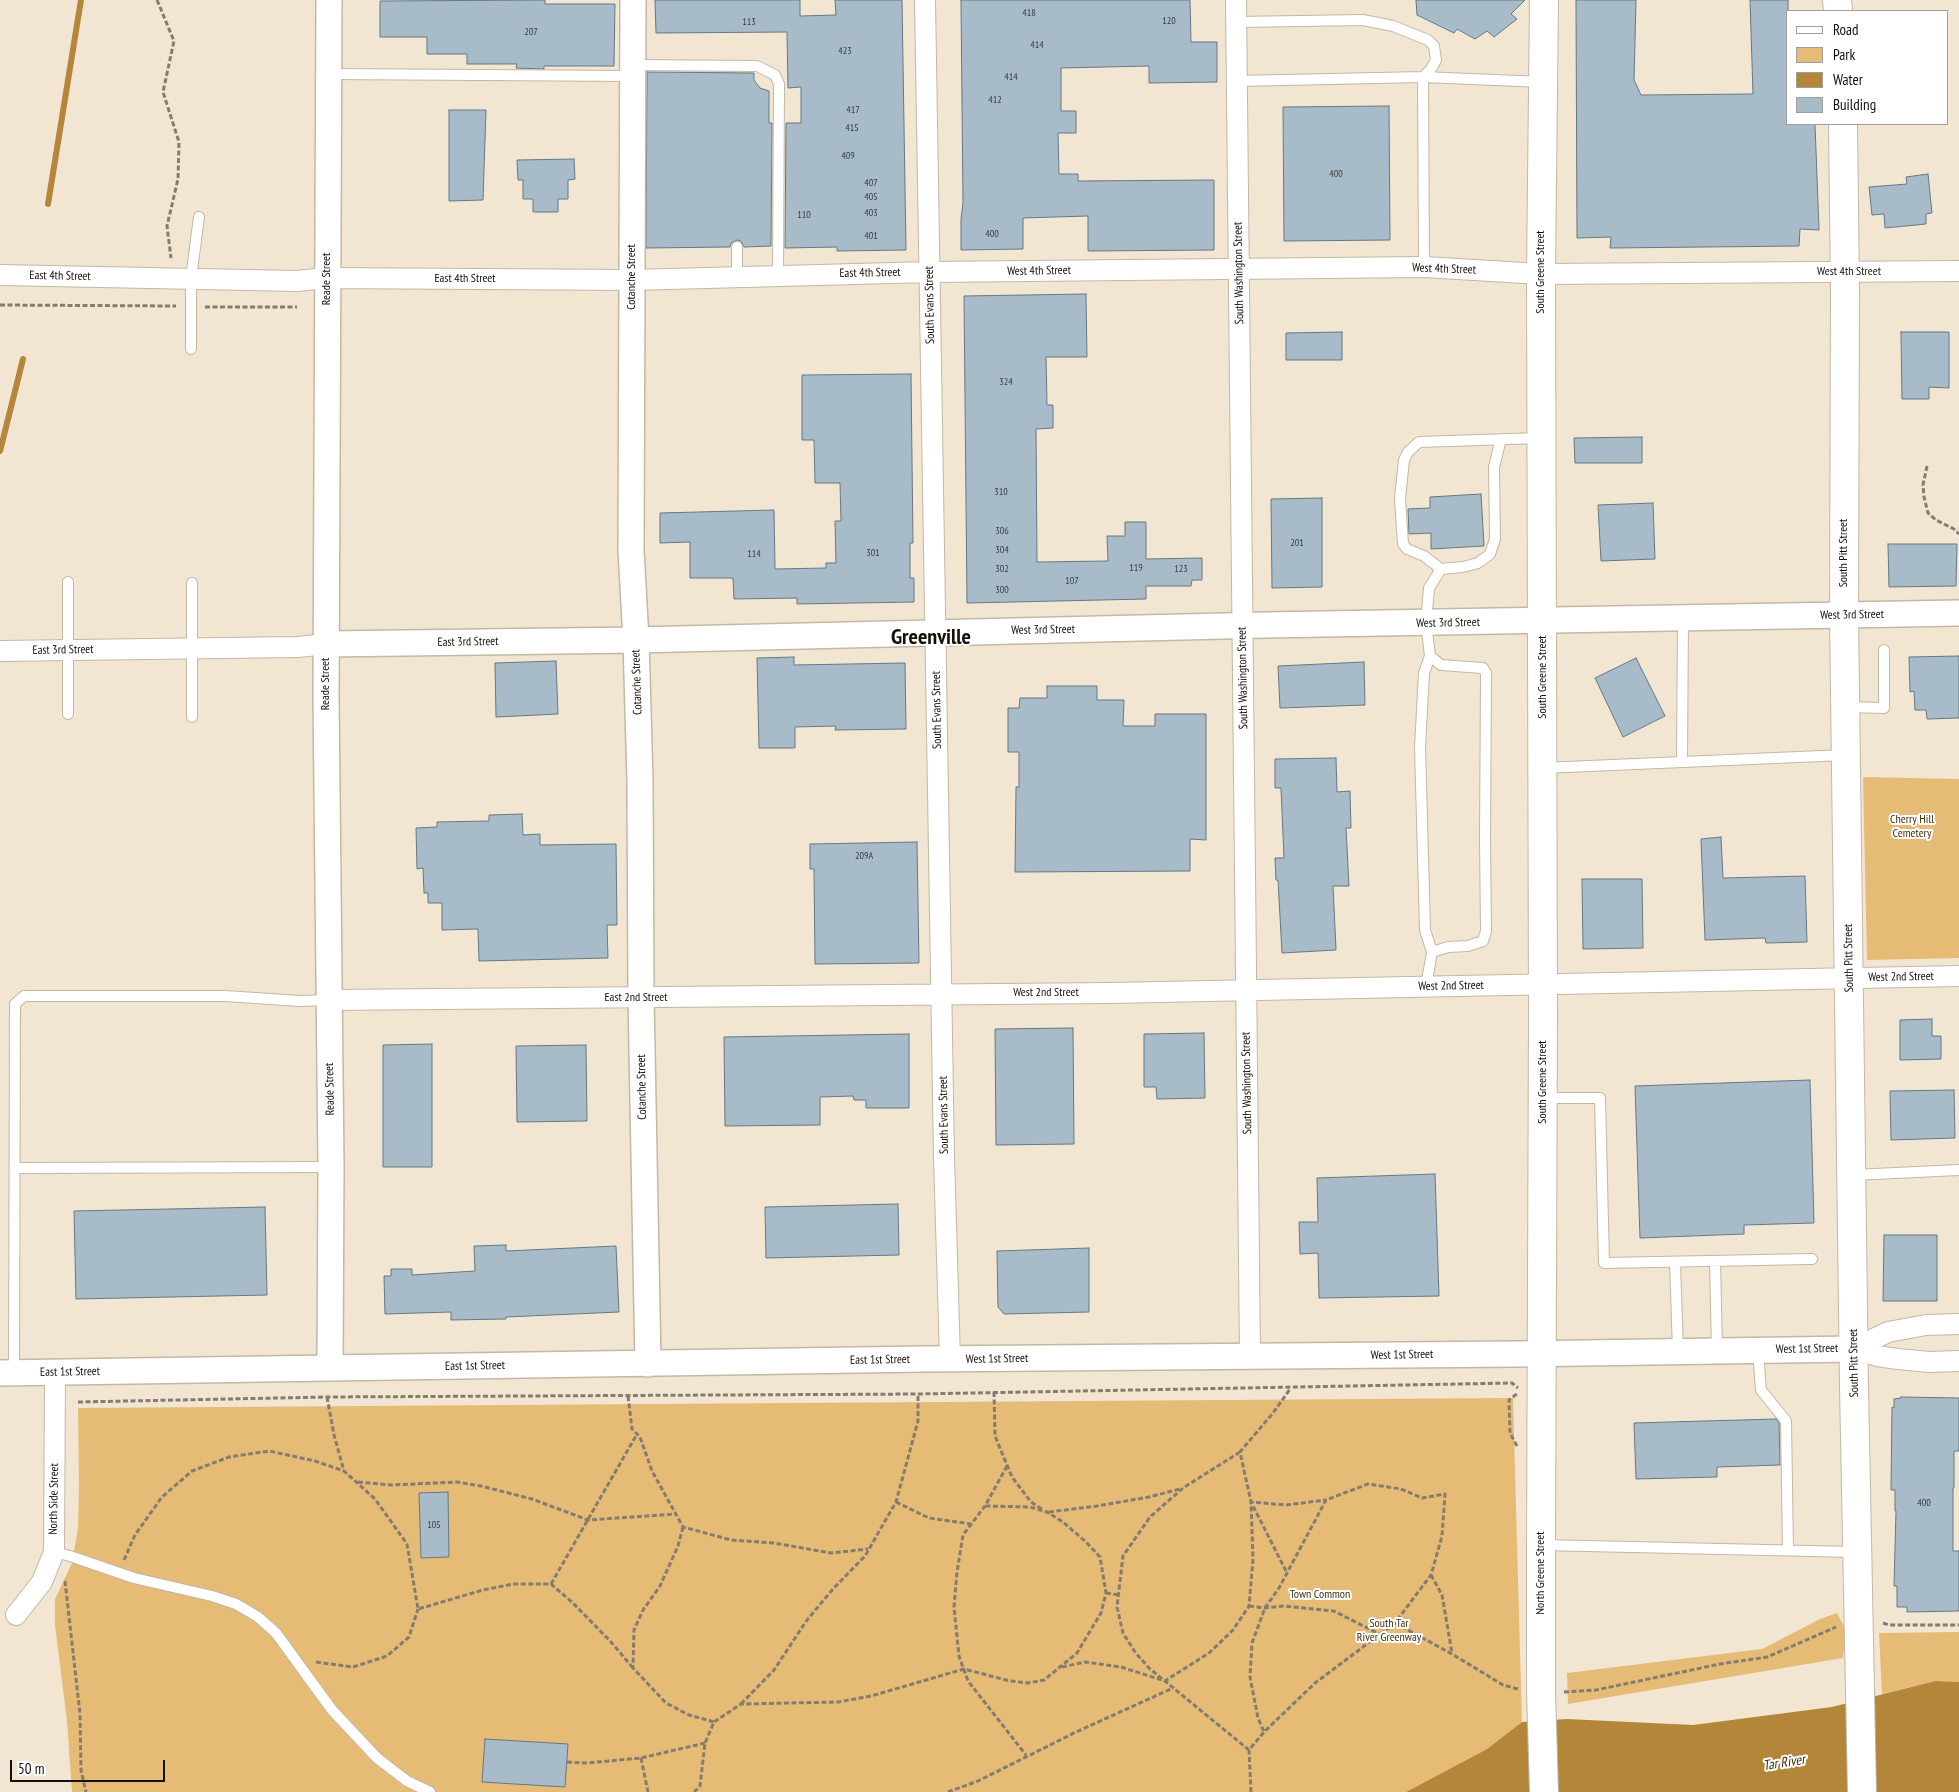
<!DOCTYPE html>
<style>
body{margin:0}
#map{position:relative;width:1959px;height:1792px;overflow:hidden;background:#f2e6d3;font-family:"PT Sans Narrow",sans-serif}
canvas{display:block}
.legend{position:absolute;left:1786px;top:10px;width:162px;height:115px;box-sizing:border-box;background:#fff;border:1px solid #a19f9d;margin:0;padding:6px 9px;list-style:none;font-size:15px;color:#140f09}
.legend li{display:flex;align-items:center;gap:10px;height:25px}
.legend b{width:25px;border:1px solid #a19f9d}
.scale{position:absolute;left:10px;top:1760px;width:155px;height:22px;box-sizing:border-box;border:2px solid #140f09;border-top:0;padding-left:6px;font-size:15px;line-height:18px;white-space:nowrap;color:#140f09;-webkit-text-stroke:4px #fff;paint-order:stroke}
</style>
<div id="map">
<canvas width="1959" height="1792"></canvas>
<ul class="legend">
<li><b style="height:6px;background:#fff"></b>Road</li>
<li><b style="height:14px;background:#e6bb76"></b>Park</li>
<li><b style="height:14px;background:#b3863a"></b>Water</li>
<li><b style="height:14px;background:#a7bcc8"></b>Building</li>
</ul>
<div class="scale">50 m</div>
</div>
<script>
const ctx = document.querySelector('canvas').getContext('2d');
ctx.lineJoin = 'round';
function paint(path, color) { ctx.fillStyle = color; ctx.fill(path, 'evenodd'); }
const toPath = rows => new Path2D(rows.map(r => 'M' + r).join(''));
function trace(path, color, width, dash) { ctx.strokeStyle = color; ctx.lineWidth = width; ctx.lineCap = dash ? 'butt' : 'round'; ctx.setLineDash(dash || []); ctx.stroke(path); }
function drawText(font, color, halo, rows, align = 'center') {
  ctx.font = font + ' "PT Sans Narrow",sans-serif'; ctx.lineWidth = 4; ctx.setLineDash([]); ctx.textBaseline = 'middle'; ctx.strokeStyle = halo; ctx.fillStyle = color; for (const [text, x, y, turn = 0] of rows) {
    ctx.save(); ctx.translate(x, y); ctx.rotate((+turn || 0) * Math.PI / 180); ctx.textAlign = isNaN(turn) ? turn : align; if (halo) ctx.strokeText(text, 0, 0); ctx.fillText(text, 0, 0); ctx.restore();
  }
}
paint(toPath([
 [1863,777,1959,779,1959,958,1867,960],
 [1513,1398,1522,1722,1487,1749,1406,1792,72,1792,67,1721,55,1625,55,1599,72,1563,78,1528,79,1488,78,1408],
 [1837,1613,1847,1631,1843,1658,1568,1704,1567,1673,1762,1649,1820,1619],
 [1959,1632,1959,1682,1935,1681,1882,1694,1879,1633]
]), '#e6bb76');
paint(toPath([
 [1935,1681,1959,1682,1959,1792,1406,1792,1487,1749,1522,1722,1567,1719,1693,1725,1832,1707]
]), '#b3863a');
trace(toPath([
 [48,204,81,0],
 [0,451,23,359]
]), '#b3863a', 6);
const building = toPath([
 [545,0,545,4,615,4,614,66,544,66,544,69,516,68,517,64,467,64,467,54,427,54,427,37,380,37,380,1,545,0],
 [655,0,800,0,800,16,836,15,835,0,902,0,906,250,837,251,837,247,785,248,786,123,801,123,801,87,788,88,787,32,656,33,655,0],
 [961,0,1190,0,1191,42,1217,42,1217,82,1149,83,1149,66,1061,68,1061,111,1076,111,1076,133,1058,133,1059,174,1078,174,1078,181,1214,180,1214,250,1088,251,1088,216,1023,218,1023,249,961,250,961,219,963,203,961,0],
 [1416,0,1525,0,1511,14,1517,19,1494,37,1487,31,1475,39,1457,29,1454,33,1417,15,1416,0],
 [1576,0,1636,0,1634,80,1641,95,1753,94,1750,0,1788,0,1788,124,1815,124,1819,230,1800,229,1799,246,1610,248,1611,237,1577,238,1576,0],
 [647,72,754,73,754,80,760,88,769,91,769,123,772,123,771,246,744,247,741,241,737,240,731,243,730,247,646,248,647,72],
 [1389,106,1390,240,1284,241,1283,107,1389,106],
 [449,110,486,110,483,200,449,201,449,110],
 [574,159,575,179,568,180,568,199,558,199,558,212,533,212,533,199,523,199,523,180,518,180,517,160,574,159],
 [1928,174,1932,213,1926,214,1926,224,1885,228,1884,214,1872,215,1869,187,1907,184,1906,177,1928,174],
 [1086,294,1087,357,1046,357,1047,405,1053,405,1053,428,1036,429,1037,562,1108,561,1107,536,1125,536,1125,522,1146,522,1146,559,1202,558,1202,580,1192,580,1191,586,1146,586,1146,599,967,603,964,296,1086,294],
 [1342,332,1342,360,1286,360,1286,333,1342,332],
 [1901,332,1949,332,1949,388,1929,387,1929,399,1902,399,1901,332],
 [911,374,913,543,910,543,910,578,914,578,914,602,797,604,797,598,734,599,733,578,690,578,690,542,660,543,660,513,774,510,775,569,826,568,826,563,836,563,835,521,841,521,840,483,815,483,814,440,802,440,802,375,911,374],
 [1642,437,1642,463,1575,463,1574,438,1642,437],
 [1481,494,1484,546,1431,549,1431,533,1409,534,1408,509,1430,508,1430,497,1481,494],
 [1322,498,1322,587,1272,588,1271,499,1322,498],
 [1653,503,1655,559,1601,561,1598,505,1653,503],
 [1888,544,1957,544,1956,586,1889,587,1888,544],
 [1959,656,1959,718,1927,719,1926,710,1915,710,1914,691,1910,692,1909,657,1959,656],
 [794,657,794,665,905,663,906,729,835,730,836,726,795,727,795,748,759,748,757,658,794,657],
 [1636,658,1665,716,1623,737,1595,678,1636,658],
 [556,661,558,714,496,717,495,663,556,661],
 [1364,662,1365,705,1280,708,1278,666,1364,662],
 [1047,686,1097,686,1097,700,1124,700,1123,726,1155,726,1155,714,1206,714,1206,840,1190,839,1190,871,1015,872,1016,787,1019,787,1019,752,1008,752,1008,708,1019,708,1020,698,1047,698,1047,686],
 [1336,758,1337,792,1350,791,1351,828,1346,828,1349,886,1333,886,1336,950,1282,953,1278,880,1276,880,1275,858,1284,858,1281,788,1275,788,1275,759,1336,758],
 [522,814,523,835,540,834,540,845,616,844,617,925,607,925,608,958,479,961,478,929,442,930,442,903,428,903,428,893,424,893,423,868,417,869,416,828,437,827,437,822,489,821,489,815,522,814],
 [1721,837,1723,878,1805,876,1807,942,1766,943,1765,938,1705,940,1701,839,1721,837],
 [917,842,919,963,815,964,814,869,810,869,810,844,917,842],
 [1582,879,1642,879,1643,948,1583,949,1582,879],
 [1932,1019,1932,1036,1941,1036,1941,1059,1900,1060,1900,1020,1932,1019],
 [1073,1028,1074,1144,996,1145,995,1029,1073,1028],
 [1204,1033,1205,1098,1157,1099,1156,1087,1144,1087,1144,1034,1204,1033],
 [909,1034,909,1108,866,1108,866,1100,854,1100,853,1096,820,1097,820,1125,725,1126,724,1037,909,1034],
 [432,1044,432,1167,383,1167,383,1045,432,1044],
 [586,1045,587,1121,517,1122,516,1046,586,1045],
 [1810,1080,1814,1223,1744,1225,1744,1234,1640,1238,1635,1086,1810,1080],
 [1954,1090,1955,1138,1891,1140,1890,1091,1954,1090],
 [1435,1174,1439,1296,1319,1298,1318,1253,1300,1254,1299,1222,1318,1222,1317,1178,1435,1174],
 [898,1204,899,1255,766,1258,765,1207,898,1204],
 [265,1207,267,1295,76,1299,74,1211,265,1207],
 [1884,1235,1937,1235,1937,1301,1883,1301,1884,1235],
 [506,1245,506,1251,616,1246,619,1312,506,1317,506,1319,451,1320,451,1312,385,1314,384,1276,391,1276,391,1269,412,1269,412,1275,475,1271,474,1246,506,1245],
 [1089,1248,1089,1312,1004,1314,998,1307,997,1251,1089,1248],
 [1901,1397,1959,1398,1959,1451,1954,1451,1954,1488,1953,1488,1953,1551,1959,1551,1959,1611,1907,1612,1907,1607,1897,1607,1897,1586,1894,1586,1896,1511,1895,1511,1895,1490,1891,1490,1892,1407,1894,1408,1894,1399,1901,1398,1901,1397],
 [1776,1419,1779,1423,1780,1465,1717,1467,1717,1477,1636,1479,1634,1423,1776,1419],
 [448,1492,449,1557,421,1558,419,1493,448,1492],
 [485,1739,568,1744,565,1787,482,1782,485,1739]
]);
paint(building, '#a7bcc8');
trace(building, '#647883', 1);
const service = toPath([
 [1236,22,1363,20,1393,26,1428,40,1434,46,1436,60,1431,69,1423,77,1424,267],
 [633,65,757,66,775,75,779,84,778,275],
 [329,74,632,76],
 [1237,81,1423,77,1543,82],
 [737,276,737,247],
 [191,349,191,278,199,217],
 [1441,569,1424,556,1407,549,1403,544,1400,498,1404,460,1408,452,1419,442,1540,438],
 [192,583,192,717],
 [1845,707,1884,708,1884,650],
 [68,714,68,582],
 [1682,762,1683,618],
 [1543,768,1845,755],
 [1432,952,1425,930,1420,747,1424,673,1430,656,1426,623,1429,588,1441,569,1463,567,1478,563,1490,554,1495,539,1494,467,1501,439],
 [1426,987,1432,952,1448,947,1468,946,1483,941,1486,931,1485,840,1486,673,1483,668,1441,665,1430,656],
 [1543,1098,1600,1098,1604,1263,1812,1259],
 [15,1168,331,1167],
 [1853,1175,1959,1170],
 [1715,1261,1717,1351],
 [1675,1262,1678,1351],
 [1758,1350,1761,1390,1786,1421,1788,1550],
 [14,1372,15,1004,24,996,225,996,300,1001,328,1000],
 [1542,1545,1855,1552],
 [54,1552,70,1556,134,1578,212,1596,236,1604,258,1617,276,1633,332,1710,377,1758,407,1781,430,1792]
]);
const minor = toPath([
 [925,0,944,1157,950,1359],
 [1236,0,1250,1356],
 [0,275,297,281,326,278,632,280,930,272,1424,267,1541,274,1959,271],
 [0,651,298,647,326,644],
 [329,1000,1109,993,1959,976],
 [1853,1349,1888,1332,1926,1325,1959,1324],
 [1853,1349,1877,1356,1898,1359,1929,1362,1959,1361],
 [16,1615,42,1582,54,1552,55,1373]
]);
const tertiary = toPath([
 [329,0,326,696,331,1167,330,1368],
 [633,0,631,550,636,640,640,781,641,998,648,1364],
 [326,644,636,640,1266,625,1959,613],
 [0,1373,924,1359,1517,1354,1853,1349]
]);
const primary = toPath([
 [1544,0,1541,274,1543,1014,1541,1545,1541,1691,1544,1792],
 [1837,0,1838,11],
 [1843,124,1845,290,1844,615,1854,1387,1862,1792]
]);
trace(service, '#c3b7a5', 12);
trace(minor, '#c3b7a5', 22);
trace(tertiary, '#c3b7a5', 28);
trace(primary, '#c3b7a5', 30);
trace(toPath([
 [157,0,174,41,163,92,179,142,178,179,167,226,171,258],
 [0,305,176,306],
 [205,307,297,307],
 [1927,466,1923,485,1924,497,1928,513,1936,520,1954,529,1959,534],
 [994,1392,995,1436,1012,1477,1031,1502,1043,1510],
 [628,1396,632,1429,640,1437,652,1471,683,1527,731,1540,774,1543,831,1553,868,1549],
 [327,1397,334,1435,344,1471,375,1499,407,1544,418,1609,483,1590,513,1584,551,1584,573,1603,611,1642,633,1668],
 [78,1402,327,1397,918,1394,1512,1383,1518,1388],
 [1517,1446,1510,1433,1509,1400,1518,1393],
 [1240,1452,1183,1488,1150,1517,1123,1556,1117,1607,1123,1633,1135,1652,1149,1668,1249,1750],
 [1007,1466,985,1506,963,1535,957,1572,954,1607,959,1656,968,1681,1026,1755],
 [358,1482,392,1485,457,1482,481,1486,532,1499,588,1520,676,1514],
 [896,1502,929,1518,971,1524],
 [1049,1512,1097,1506,1149,1497,1180,1489],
 [683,1527,678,1546,660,1586,643,1610,634,1630,633,1668,666,1703,689,1715,714,1722],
 [124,1560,135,1535,162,1497,192,1471,229,1457,269,1451,315,1461,344,1471],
 [1286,1571,1251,1502,1286,1505,1326,1500],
 [1431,1575,1442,1595,1452,1653],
 [65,1581,80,1714,81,1770,86,1792],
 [551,1584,637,1434],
 [1106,1593,1119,1595],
 [1249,1606,1265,1608,1283,1606,1334,1611,1379,1634],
 [1395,1623,1452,1654,1503,1685,1518,1689],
 [1883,1623,1889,1625,1959,1625],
 [316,1662,353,1667,387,1656,409,1637,418,1609],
 [1062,1667,1085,1662,1121,1667,1165,1681,1209,1653,1233,1630,1249,1606,1253,1559,1251,1502,1240,1452,1273,1413,1290,1389],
 [1564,1692,1596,1690,1720,1664,1767,1657,1836,1627],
 [741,1704,774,1670,807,1620,833,1589,865,1556,896,1502,918,1421,918,1394],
 [641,1758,648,1792],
 [567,1762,587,1763,641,1758,705,1743],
 [694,1792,700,1786,705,1743,714,1722,741,1704,838,1702,871,1696,964,1669,1010,1681,1028,1683,1044,1680,1077,1653,1101,1613,1106,1593,1100,1557,1086,1542,1063,1522,1047,1512,1030,1507,985,1506],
 [948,1792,978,1781,1076,1732,1173,1688],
 [1251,1792,1249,1750,1264,1732,1315,1683,1395,1623,1431,1575,1442,1536,1445,1494,1422,1498,1401,1489,1368,1484,1326,1500,1279,1588,1265,1608,1252,1643,1250,1677,1258,1718,1264,1732]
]), '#857c70', 3, [5, 2.5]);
trace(service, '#fff', 10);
trace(minor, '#fff', 20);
trace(tertiary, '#fff', 25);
trace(primary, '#fff', 28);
drawText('10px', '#393a39', null, [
 ["418",1029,13],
 ["120",1169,21],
 ["113",749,22],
 ["207",531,32],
 ["414",1037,45],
 ["423",845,51],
 ["414",1011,77],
 ["412",995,100],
 ["417",853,110],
 ["415",852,128],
 ["409",848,156],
 ["400",1336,174],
 ["407",871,183],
 ["405",871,197],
 ["403",871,213],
 ["110",804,215],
 ["400",992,234],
 ["401",871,236],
 ["324",1006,382],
 ["310",1001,492],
 ["306",1002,531],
 ["201",1297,543],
 ["304",1002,550],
 ["301",873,553],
 ["114",754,554],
 ["119",1136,568],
 ["302",1002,569],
 ["123",1181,569],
 ["107",1072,581],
 ["300",1002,590],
 ["209A",864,856],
 ["400",1924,1503],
 ["105",434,1525]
]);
drawText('12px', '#140f09', '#fff', [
 ["West 4th Street",1444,269,2],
 ["West 4th Street",1039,271,-1],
 ["South Greene Street",1541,272,-90],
 ["West 4th Street",1849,272],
 ["East 4th Street",870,273,-1],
 ["South Washington Street",1239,273,-91],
 ["East 4th Street",60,276,1],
 ["Cotanche Street",632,277,-90],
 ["Reade Street",327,279,-90],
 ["East 4th Street",465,279],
 ["South Evans Street",930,305,-91],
 ["South Pitt Street",1844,553,-90],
 ["West 3rd Street",1852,615,-1],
 ["West 3rd Street",1448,623,-1],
 ["West 3rd Street",1043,630,-1],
 ["East 3rd Street",468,642,-1],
 ["East 3rd Street",63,650,-1],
 ["South Greene Street",1543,677,-90],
 ["South Washington Street",1243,678,-91],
 ["Cotanche Street",637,682,-92],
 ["Reade Street",326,684,-90],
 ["South Evans Street",937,710,-91],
 ["South Pitt Street",1849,958,-91],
 ["West 2nd Street",1901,977,-1],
 ["West 2nd Street",1451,986,-1],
 ["West 2nd Street",1046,993],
 ["East 2nd Street",636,998],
 ["South Greene Street",1543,1082,-90],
 ["South Washington Street",1247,1083,-91],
 ["Cotanche Street",642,1087,-91],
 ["Reade Street",330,1089,-91],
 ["South Evans Street",944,1115,-91],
 ["West 1st Street",1807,1349,-1],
 ["West 1st Street",1402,1355,-1],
 ["West 1st Street",997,1359,-1],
 ["East 1st Street",880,1360,-1],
 ["South Pitt Street",1854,1363,-91],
 ["East 1st Street",475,1366,-1],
 ["East 1st Street",70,1372,-1],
 ["North Side Street",54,1499,-89],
 ["North Greene Street",1541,1573,-90]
]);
drawText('12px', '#412e0c', '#fff', [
 ["Cherry Hill",1912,820],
 ["Cemetery",1912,834],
 ["Town Common",1320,1595],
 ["South Tar",1389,1624],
 ["River Greenway",1389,1638]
]);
drawText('italic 14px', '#3f2d0b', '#fff', [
 ["Tar River",1784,1763,-9]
]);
drawText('bold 22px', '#140f09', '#fff', [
 ["Greenville",931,638]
]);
</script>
